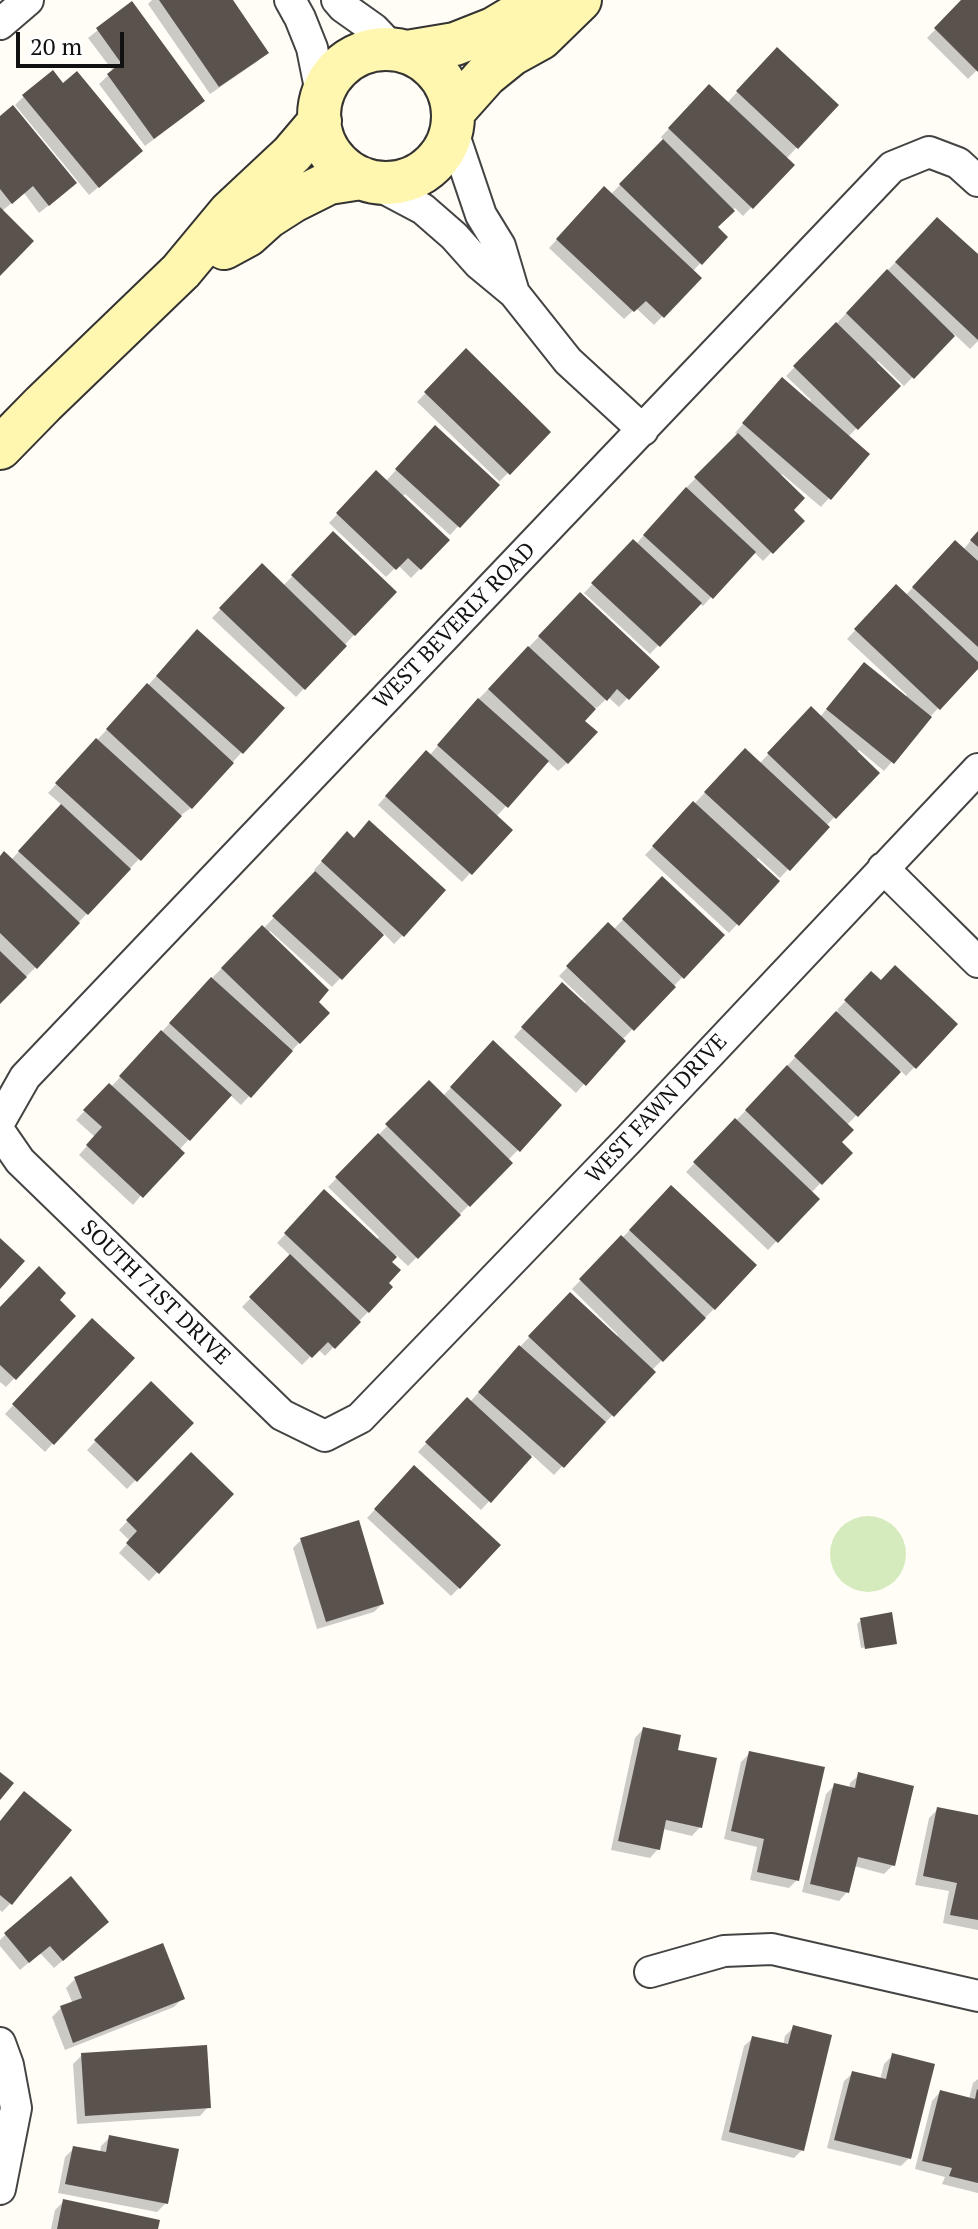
<!DOCTYPE html>
<style>
body{margin:0}
#map{position:relative;width:978px;height:2229px;overflow:hidden;background:#fffdf5;font-family:"PT Serif",serif}
canvas{display:block}
.scale{position:absolute;left:16px;top:32px;width:108px;height:36px;box-sizing:border-box;border:4px solid #111;border-top:0;padding-left:10px;font-size:24px;line-height:28px;white-space:nowrap;color:#111;-webkit-text-stroke:6px #fff;paint-order:stroke}
</style>
<div id="map">
<canvas width="978" height="2229"></canvas>
<div class="scale">20 m</div>
</div>
<script>
const ctx = document.querySelector('canvas').getContext('2d');
ctx.lineJoin = 'round';
function paint(path, color) { ctx.fillStyle = color; ctx.fill(path, 'evenodd'); }
const toPath = rows => new Path2D(rows.map(r => 'M' + r).join(''));
function trace(path, color, width, dash) { ctx.strokeStyle = color; ctx.lineWidth = width; ctx.lineCap = dash ? 'butt' : 'round'; ctx.setLineDash(dash || []); ctx.stroke(path); }
function drawText(font, color, halo, rows, align = 'center') {
  ctx.font = font + ' "PT Serif",serif'; ctx.lineWidth = 8; ctx.setLineDash([]); ctx.textBaseline = 'middle'; ctx.strokeStyle = halo; ctx.fillStyle = color; for (const [text, x, y, turn = 0] of rows) {
    ctx.save(); ctx.translate(x, y); ctx.rotate((+turn || 0) * Math.PI / 180); ctx.textAlign = isNaN(turn) ? turn : align; if (halo) ctx.strokeText(text, 0, 0); ctx.fillText(text, 0, 0); ctx.restore();
  }
}
paint(toPath([
 '830 1554a38 38 0 1 1 76 0a38 38 0 1 1-76 0Z'
]), '#d5ebbd');
paint(toPath([
 [152,0,231,0,266,52,258,61,210,94,148,4],
 [964,0,978,0,978,69,968,79,927,38],
 [131,4,194,109,145,146,99,84,113,71,88,38],
 [777,49,836,105,786,159,792,165,743,216,735,208,715,227,725,237,692,272,699,278,654,325,636,308,624,319,549,248,604,189,610,195,664,141,661,137,709,86,727,103],
 [24,96,132,159,89,195,15,105],
 [0,118,66,192,39,213,24,193,2,211,0,273],
 [937,219,978,257,978,341,970,349,954,334,904,386,878,361,875,364,898,386,848,437,829,498,821,507,782,474,780,476,791,510,802,521,763,561,753,551,703,606,699,603,650,654,584,593,633,541,636,544,687,487,738,435,735,433,774,388,808,403,811,400,786,376],
 [466,351,549,432,497,484,500,482,417,402],
 [427,436,497,485,450,535,405,494,402,497,448,540,411,578,398,565,386,577,329,523,377,472,386,481],
 [978,532,978,666,929,718,884,771,859,750,856,753,877,773,826,826,827,827,780,878,758,858,756,861,777,881,729,933,645,855,745,751,759,764,811,709,820,717,856,673,905,697,907,695,847,639,896,587,905,596,946,551,963,550],
 [333,533,394,592,296,697,212,618,262,566,283,586],
 [580,594,657,667,619,707,608,697,597,708,595,707,583,721,567,763,558,771,547,761,496,817,510,830,462,882,378,805,417,761,429,756,469,709],
 [189,641,282,708,191,808,181,815,36,967,0,1002,0,858,11,860,62,805,48,793],
 [339,842,403,935,394,944,383,933,332,987,270,931,268,934,316,1002,327,1013,241,1105,230,1095,179,1150,133,1205,79,1155,95,1137,76,1120,109,1085,111,1087,202,988,262,928,263,929,316,872,314,870],
 [662,879,722,936,622,1040,576,1093,514,1037,553,993,583,1005,586,1002,559,976,608,925,613,930],
 [871,974,880,983,955,1024,906,1076,900,1070,847,1125,839,1142,850,1153,811,1193,817,1199,768,1250,686,1172,788,1067,787,1066,838,1011,837,1010],
 [484,1052,518,1150,508,1160,511,1163,408,1266,396,1255,389,1262,386,1283,368,1312,325,1356,318,1349,302,1365,242,1307,291,1256,277,1243,325,1192,376,1240,379,1237,328,1187,429,1083,443,1096],
 [672,1187,714,1309,651,1371,653,1372,604,1424,603,1422,554,1475,532,1455,481,1510,418,1452,459,1408,470,1402,511,1356,570,1295,616,1337,618,1335,572,1289],
 [57,1300,73,1316,6,1387,0,1382,0,1309],
 [92,1320,132,1358,45,1452,5,1414],
 [151,1384,191,1423,127,1489,87,1450],
 [191,1455,232,1495,149,1581,119,1553,130,1541,119,1530],
 [406,1476,459,1588,451,1596,367,1518],
 [302,1539,382,1604,374,1612,317,1629,293,1548],
 [861,1620,895,1643,861,1648,857,1624],
 [643,1729,676,1751,700,1827,692,1836,663,1829,658,1849,650,1858,611,1850,635,1738],
 [750,1753,797,1880,789,1888,750,1880,757,1847,724,1839,741,1762],
 [859,1775,893,1865,884,1874,854,1866,847,1892,839,1901,802,1892,826,1794,835,1785,849,1789,850,1783],
 [938,1809,978,1817,978,1930,943,1923,949,1891,915,1885,929,1818],
 [0,1822,10,1904,2,1912,0,1910],
 [98,1930,54,1968,40,1953,20,1970,0,1946,0,1940,6,1934],
 [75,1979,182,1999,174,2007,65,2050,52,2017,61,2008,73,2004,66,1988],
 [793,2028,802,2150,794,2158,721,2140,744,2046,753,2038,783,2045,785,2036],
 [82,2055,208,2107,200,2116,77,2124,73,2064],
 [893,2055,909,2158,901,2166,827,2148,844,2081,853,2073,880,2080,884,2064],
 [978,2079,978,2193,942,2184,945,2177,915,2169,932,2101,940,2092,969,2099,973,2083],
 [110,2137,166,2203,157,2212,58,2193,65,2157,74,2148,100,2153,101,2146],
 [64,2201,156,2229,51,2229,55,2210]
]), '#0003');
paint(toPath([
 [159,0,233,0,269,53,219,87],
 [961,0,978,0,978,72,934,28],
 [132,1,205,101,154,139,107,74,121,63,96,28],
 [777,47,839,105,798,149,736,91],
 [53,70,63,83,77,71,143,151,99,188,22,95],
 [709,84,795,165,753,209,668,128],
 [13,105,77,183,49,206,33,186,12,204,0,189,0,116],
 [663,139,735,211,718,227,728,237,702,265,619,184],
 [604,186,702,278,664,318,646,301,634,312,556,239],
 [0,207,34,241,0,276],
 [937,217,978,254,978,340,895,262],
 [887,269,955,336,914,379,846,313],
 [836,322,901,386,858,430,793,366],
 [466,348,551,432,510,475,424,392],
 [782,377,870,454,831,500,742,423],
 [435,425,500,485,460,528,395,469],
 [738,433,805,498,794,510,805,521,773,554,694,477],
 [376,470,450,540,421,570,408,558,396,570,336,513],
 [686,487,756,552,713,599,643,535],
 [333,531,397,592,355,636,291,575],
 [978,531,978,547,970,540],
 [633,539,702,603,660,647,591,583],
 [955,540,978,561,978,647,912,587],
 [262,563,347,646,305,690,219,608],
 [896,584,978,662,978,669,940,710,854,629],
 [580,592,660,667,629,700,617,689,607,701,538,636],
 [197,629,285,708,243,754,156,676],
 [528,646,596,709,585,721,598,732,568,764,488,689],
 [864,662,932,717,894,764,826,709],
 [147,683,234,763,192,809,106,729],
 [478,698,549,761,508,808,437,745],
 [811,706,880,773,836,819,767,753],
 [96,738,182,816,141,861,55,783],
 [745,748,830,827,790,871,704,792],
 [426,750,513,830,472,875,385,796],
 [693,801,780,881,739,926,652,846],
 [61,804,131,869,88,915,18,851],
 [369,820,446,890,404,937,321,861,347,831,354,838],
 [4,851,80,923,37,969,0,933,0,856],
 [315,871,384,935,342,980,272,916],
 [662,876,725,935,684,979,622,919],
 [608,922,676,987,634,1031,566,966],
 [262,925,329,990,319,1002,330,1013,300,1044,221,968],
 [0,951,27,977,0,1004],
 [895,965,958,1024,916,1069,844,1000,871,971,881,980],
 [211,977,293,1051,251,1098,169,1023],
 [562,982,626,1041,586,1086,521,1027],
 [836,1011,901,1072,858,1117,794,1056],
 [161,1030,232,1095,190,1141,119,1076],
 [493,1040,562,1105,520,1152,450,1087],
 [787,1065,854,1130,842,1142,853,1153,822,1185,745,1110],
 [429,1080,513,1163,470,1207,385,1124],
 [109,1083,185,1153,143,1198,86,1145,102,1127,83,1110],
 [735,1118,820,1199,778,1243,693,1162],
 [378,1133,461,1215,418,1259,335,1177],
 [671,1185,757,1265,715,1310,629,1230],
 [324,1189,397,1257,392,1262,401,1270,389,1283,393,1287,369,1313,284,1233],
 [621,1235,706,1318,663,1362,579,1279],
 [0,1238,25,1261,0,1289],
 [290,1254,361,1322,335,1349,328,1342,312,1358,249,1297],
 [39,1266,66,1293,60,1300,76,1316,16,1380,0,1365,0,1307],
 [570,1292,656,1372,614,1417,528,1336],
 [92,1318,135,1358,54,1445,12,1404],
 [519,1345,606,1422,564,1468,478,1392],
 [151,1381,194,1423,137,1482,94,1440],
 [467,1397,532,1457,491,1503,425,1442],
 [191,1452,234,1494,159,1574,126,1543,137,1531,126,1520],
 [414,1465,501,1545,460,1589,374,1509],
 [359,1520,384,1604,326,1622,300,1538],
 [892,1612,897,1644,865,1649,860,1618],
 [643,1727,681,1735,678,1750,717,1758,702,1828,666,1820,660,1850,618,1841],
 [749,1751,825,1767,799,1881,757,1872,764,1839,731,1831],
 [0,1772,14,1783,0,1800],
 [858,1772,914,1786,895,1866,858,1857,849,1893,810,1884,834,1783,855,1788],
 [24,1791,72,1830,12,1905,0,1895,0,1821],
 [937,1807,978,1815,978,1920,950,1915,957,1883,923,1876],
 [71,1876,109,1922,63,1961,50,1946,29,1963,4,1933],
 [163,1943,185,1999,73,2043,60,2006,82,1998,74,1977],
 [793,2025,832,2035,804,2151,729,2132,752,2036,788,2044],
 [207,2045,211,2108,85,2116,81,2053],
 [892,2053,935,2064,911,2159,834,2140,852,2071,886,2079],
 [977,2089,978,2090,978,2183,949,2176,952,2168,922,2161,940,2090,975,2099],
 [109,2135,179,2149,168,2204,65,2184,73,2146,106,2152],
 [63,2199,160,2220,158,2229,57,2229]
]), '#5a524d');
const street = toPath([
 [290,0,300,18,312,48,322,98],
 [337,0,343,7,374,29,393,49],
 [0,24,28,0],
 [452,129,481,215,500,246,514,293],
 [372,182,423,209,454,236,479,264,514,293,568,361,643,430],
 [883,868,978,962],
 [0,1121,25,1077,892,167,929,152,958,163,978,181],
 [0,1132,20,1161,282,1415,325,1436,360,1418,629,1139,978,769],
 [650,1972,724,1951,772,1949,978,1996],
 [0,2043,8,2065,16,2108,0,2189]
]);
const secondary = toPath([
 '319 116a67 67 0 1 1 134 0a67 67 0 1 1-134 0Z',
 [407,52,455,44,493,29,527,9,566,0],
 [453,112,486,75,512,54,541,38,580,0],
 [224,248,248,235,268,217,293,201,329,183,361,178],
 [0,448,43,404,181,271,230,212,292,154,320,121]
]);
trace(street, '#444', 34);
trace(secondary, '#333', 46);
trace(street, '#fff', 30);
trace(secondary, '#fff6b0', 42);
drawText('22px', '#111', '#fff', [
 ["WEST BEVERLY ROAD",455,626,-46],
 ["WEST FAWN DRIVE",657,1109,-47],
 ["SOUTH 71ST DRIVE",155,1293,44]
]);
</script>
